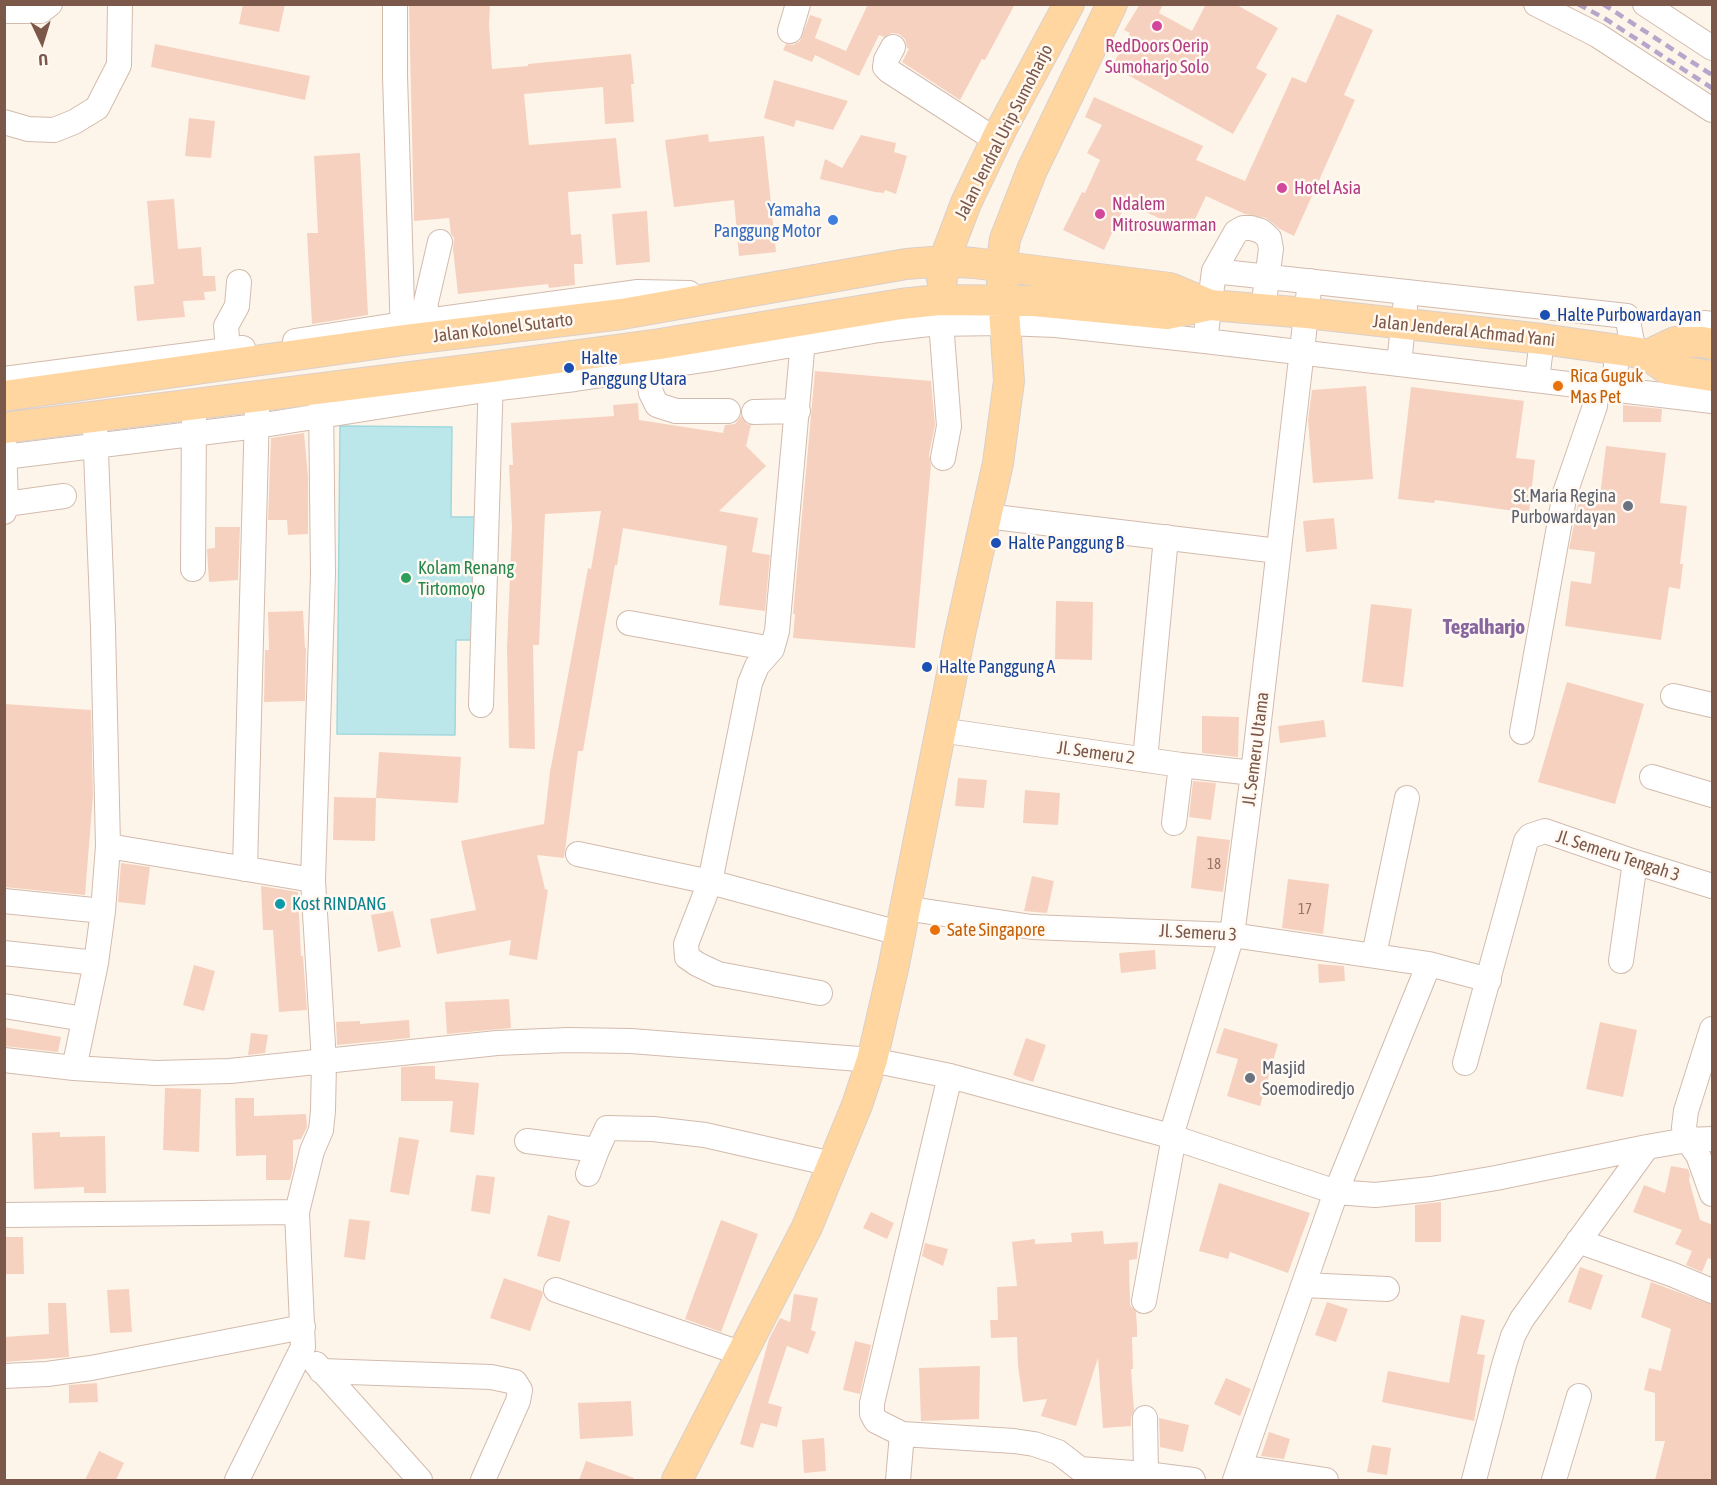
<!DOCTYPE html>
<style>
body{margin:0}
#map{position:relative;width:1717px;height:1485px;overflow:hidden;background:#fef5ea;font-family:"Asap Condensed",sans-serif}
canvas{display:block}
.frame{position:absolute;inset:0;border:6px solid #7c584a;pointer-events:none}
.north{position:absolute;left:12px;top:12px;width:60px;height:60px;-webkit-text-stroke:4px #fff9f2;paint-order:stroke;rotate:176deg;font-size:16px;font-weight:700;line-height:24px;text-align:center;color:#7c584a}
.north::after{content:'';display:block;margin:auto;width:21px;height:27px;background:#7c584a;clip-path:polygon(50% 0,100% 100%,50% 72%,0 100%)}
</style>
<div id="map">
<canvas width="1717" height="1485"></canvas>
<div class="frame"></div>
<div class="north">U</div>
</div>
<script>
const ctx = document.querySelector('canvas').getContext('2d');
ctx.lineJoin = 'round';
function paint(path, color) { ctx.fillStyle = color; ctx.fill(path, 'evenodd'); }
const toPath = rows => new Path2D(rows.map(r => 'M' + r).join(''));
function trace(path, color, width, dash) { ctx.strokeStyle = color; ctx.lineWidth = width; ctx.lineCap = dash ? 'butt' : 'round'; ctx.setLineDash(dash || []); ctx.stroke(path); }
function drawText(font, color, halo, rows, align = 'center') {
  ctx.font = font + ' "Asap Condensed",sans-serif'; ctx.lineWidth = 5; ctx.setLineDash([]); ctx.textBaseline = 'middle'; ctx.strokeStyle = halo; ctx.fillStyle = color; for (const [text, x, y, turn = 0] of rows) {
    ctx.save(); ctx.translate(x, y); ctx.rotate((+turn || 0) * Math.PI / 180); ctx.textAlign = isNaN(turn) ? turn : align; if (halo) ctx.strokeText(text, 0, 0); ctx.fillText(text, 0, 0); ctx.restore();
  }
}
const water = toPath([
 [340,426,452,427,451,517,475,517,473,640,456,640,455,735,337,734,340,426]
]);
paint(water, '#bbe7ea');
trace(water, '#a1d8dd', 1.5);
paint(toPath([
 [243,4,285,4,279,32,239,24],
 [409,4,490,4,489,24,492,69,528,66,528,64,631,54,634,84,631,84,634,122,605,124,603,87,524,94,529,145,616,138,621,188,568,192,571,235,581,234,583,264,574,264,575,285,549,288,548,284,458,294,453,249,454,238,451,234,449,218,414,221],
 [868,4,1015,4,985,60,982,59,960,100,902,62,909,49,907,48,905,39,899,34,892,33,884,37,879,35,859,76,815,55,812,62,783,50,786,44,793,45,800,41,810,15,822,19,815,38,846,51],
 [1140,4,1163,4,1159,13,1192,31,1206,4,1235,4,1278,28,1256,68,1267,74,1233,134,1112,66,1130,33,1124,30],
 [1337,14,1373,30,1344,95,1355,100,1294,236,1280,229,1266,218,1245,214,1206,196,1189,232,1126,203,1104,250,1063,230,1082,192,1085,193,1100,160,1087,153,1102,125,1085,117,1094,97,1203,146,1196,160,1245,181,1292,77,1306,83],
 [155,44,310,76,305,100,151,67],
 [774,80,848,101,833,130,796,120,794,127,764,118],
 [189,118,215,121,211,158,185,156],
 [708,134,709,142,764,136,776,252,739,256,734,200,674,207,665,140],
 [861,135,896,143,894,152,907,156,896,194,885,190,884,193,875,192,820,179,825,159,842,168],
 [360,153,368,315,312,324,307,233,318,233,314,156],
 [174,199,178,249,201,247,203,276,215,276,216,291,204,292,205,300,183,301,185,317,137,321,134,286,154,284,147,201],
 [647,211,650,262,616,265,612,214],
 [815,371,931,381,935,425,929,455,931,465,915,648,793,638,795,614,793,614],
 [1366,386,1373,479,1313,483,1308,420,1312,390],
 [1411,387,1524,401,1516,458,1535,460,1529,513,1435,500,1434,503,1398,499],
 [638,403,639,420,723,433,725,425,735,424,741,416,747,424,751,425,746,446,766,466,719,511,758,518,752,552,770,555,765,611,719,605,727,546,623,528,617,565,615,565,583,751,578,751,564,858,537,855,545,889,548,890,537,960,509,955,511,940,437,954,430,919,476,910,461,841,544,824,550,772,588,568,591,569,601,511,545,514,539,645,533,645,535,749,509,748,507,648,512,527,509,465,513,465,511,423,614,416,613,405],
 [1623,405,1662,409,1661,422,1623,422],
 [304,433,308,477,308,534,288,535,287,520,268,520,271,438],
 [1606,446,1666,453,1660,503,1687,506,1680,564,1683,564,1680,589,1669,587,1661,640,1565,626,1571,581,1591,584,1595,552,1569,549,1580,494,1600,496],
 [1334,518,1337,549,1306,552,1303,521],
 [215,527,240,527,238,580,209,582,207,549,215,548],
 [1056,601,1093,602,1092,660,1055,659],
 [1371,604,1412,609,1403,687,1362,682],
 [303,611,305,648,306,648,305,701,264,702,265,650,269,650,268,612],
 [1567,682,1644,704,1615,804,1538,782],
 [4,704,91,710,93,796,85,895,4,887],
 [1202,716,1239,717,1238,757,1202,753],
 [1324,720,1326,737,1280,743,1278,726],
 [379,752,461,757,458,803,376,798],
 [958,778,987,780,984,808,955,806],
 [1193,781,1216,783,1211,820,1189,817],
 [1025,790,1060,793,1058,825,1023,823],
 [334,797,376,798,375,841,333,840],
 [1197,836,1230,840,1223,892,1191,888],
 [121,863,150,867,145,905,118,902],
 [1032,876,1054,881,1047,913,1024,911],
 [1288,879,1329,884,1323,934,1282,928],
 [261,886,298,892,301,956,303,956,307,1010,279,1012,273,930,263,930],
 [393,911,401,947,378,952,371,915],
 [1155,950,1156,969,1121,973,1119,953],
 [1318,964,1344,966,1345,981,1319,983],
 [194,965,215,971,204,1011,183,1005],
 [509,999,511,1028,447,1034,445,1002],
 [409,1020,410,1038,337,1045,336,1022,360,1021,360,1024],
 [1600,1022,1637,1030,1623,1097,1586,1089],
 [4,1027,61,1037,58,1052,4,1046],
 [1224,1028,1278,1044,1260,1106,1227,1096,1238,1059,1216,1053],
 [251,1033,268,1035,265,1053,248,1055],
 [1026,1038,1046,1045,1033,1082,1013,1075],
 [419,1066,435,1066,435,1079,479,1083,474,1135,450,1132,453,1101,401,1101,401,1067],
 [165,1088,201,1089,199,1152,163,1150],
 [235,1098,254,1098,254,1116,306,1114,307,1127,301,1139,293,1140,293,1168,290,1180,266,1180,266,1155,236,1156],
 [60,1132,60,1137,105,1136,106,1193,84,1193,84,1187,34,1189,32,1133],
 [399,1137,419,1140,409,1195,390,1192],
 [1671,1166,1688,1169,1690,1175,1689,1180,1700,1220,1713,1225,1713,1260,1708,1258,1702,1272,1686,1265,1692,1251,1675,1244,1682,1230,1633,1212,1644,1185,1665,1193],
 [476,1175,495,1177,490,1214,471,1211],
 [1219,1183,1310,1213,1288,1273,1230,1252,1228,1259,1199,1251],
 [1441,1202,1441,1242,1415,1242,1415,1205],
 [871,1212,894,1223,887,1239,863,1228],
 [548,1215,570,1221,560,1262,537,1256],
 [349,1219,370,1221,365,1260,344,1257],
 [721,1220,758,1234,721,1332,685,1319],
 [1103,1231,1104,1244,1138,1242,1137,1259,1129,1260,1130,1305,1136,1312,1137,1327,1137,1337,1132,1337,1133,1369,1131,1369,1134,1410,1131,1418,1131,1426,1103,1428,1098,1358,1076,1426,1041,1416,1047,1399,1023,1402,1018,1366,1017,1337,991,1338,990,1320,998,1320,997,1287,1017,1286,1012,1242,1035,1239,1035,1244,1072,1242,1071,1233],
 [4,1237,23,1237,24,1274,4,1274],
 [925,1243,948,1249,943,1266,922,1256],
 [1580,1267,1603,1275,1591,1310,1568,1302],
 [504,1278,542,1291,543,1294,530,1331,490,1318],
 [1651,1282,1713,1305,1713,1480,1655,1480,1665,1441,1655,1441,1655,1393,1644,1390,1649,1368,1661,1371,1671,1329,1641,1317],
 [129,1289,132,1332,110,1333,107,1290],
 [794,1294,818,1298,811,1330,816,1332,808,1354,787,1346,768,1403,782,1407,777,1427,761,1423,753,1448,740,1444,769,1339,780,1318,790,1322],
 [1327,1302,1348,1309,1336,1342,1315,1335],
 [48,1303,66,1303,69,1357,4,1362,4,1337,49,1334],
 [1461,1315,1485,1320,1477,1354,1485,1355,1474,1421,1382,1402,1388,1371,1449,1383],
 [855,1341,871,1345,860,1394,843,1390],
 [980,1366,979,1419,921,1421,919,1368],
 [1226,1378,1251,1389,1240,1416,1214,1404],
 [97,1383,98,1402,69,1403,69,1385],
 [631,1401,633,1436,580,1439,578,1403],
 [1159,1418,1189,1425,1183,1452,1160,1447],
 [1269,1432,1290,1439,1284,1459,1261,1456],
 [824,1438,826,1471,804,1473,802,1440],
 [1372,1445,1391,1448,1387,1475,1367,1472],
 [99,1451,124,1463,116,1480,85,1480],
 [586,1461,634,1478,633,1480,579,1480]
]), '#f6d1bf');
const minor = toPath([
 [395,4,395,76,403,338],
 [1536,4,1597,35,1712,110],
 [1645,4,1712,48],
 [4,11,41,11,50,4],
 [790,31,798,4],
 [893,47,886,60,885,67,889,71,985,133],
 [4,122,28,129,54,130,74,122,97,108,119,65,120,4],
 [1214,271,1236,232,1243,228,1251,228,1261,231,1269,238,1271,249,1263,309],
 [940,309,949,426,943,458],
 [804,329,777,631,772,649,757,666,750,683,710,882,686,944,687,957,697,964,718,974,820,993],
 [424,335,426,302,440,242],
 [295,341,403,324,638,292,689,293],
 [1205,341,1214,271,1627,316,1634,352],
 [1686,342,1695,326,1704,323,1712,324],
 [228,350,226,326,237,306,239,282],
 [1399,364,1405,307],
 [647,368,651,393,657,405,676,411,728,411],
 [4,379,243,348],
 [1537,380,1542,339],
 [1613,389,1618,350],
 [754,412,798,411],
 [4,445,6,504,4,512],
 [4,457,257,426,491,389,575,379,711,359,879,330,929,324,1005,323,1056,325,1205,341,1712,401],
 [6,504,64,496],
 [986,516,1278,551],
 [193,569,194,418],
 [629,623,772,649],
 [1673,696,1712,705],
 [481,705,491,376],
 [940,730,1181,765,1253,773],
 [1522,732,1565,493,1595,406,1597,387],
 [1145,760,1166,537],
 [1652,777,1712,795],
 [1174,823,1181,765],
 [108,846,313,880],
 [578,854,710,882,899,933],
 [245,869,257,410],
 [4,901,103,911],
 [904,908,1032,927,1232,935,1429,964,1489,980],
 [4,953,96,963],
 [1374,955,1407,798],
 [1621,961,1635,862],
 [4,1006,84,1019],
 [1712,1029,1686,1111,1684,1127,1687,1140,1698,1155,1712,1194],
 [76,1059,96,963,103,911,108,846,103,628,95,428],
 [4,1060,74,1068,156,1073,230,1071,497,1043,568,1040,631,1041,872,1060,950,1076,1163,1134,1336,1192,1375,1195,1431,1189,1496,1178,1647,1147,1687,1140,1712,1139],
 [1465,1063,1526,841,1530,836,1545,831,1635,862,1712,886],
 [950,1076,872,1403,872,1414,876,1421,902,1434,1014,1441,1034,1444,1058,1452,1080,1469,1146,1474,1193,1480],
 [1171,1136,1232,935,1253,773,1310,281],
 [527,1141,597,1150,607,1128,653,1129,705,1135,832,1164],
 [588,1174,597,1150],
 [4,1215,297,1212],
 [1578,1241,1671,1274,1712,1291],
 [1304,1285,1387,1289],
 [556,1290,743,1354],
 [1144,1301,1174,1137],
 [316,1364,420,1480],
 [321,1371,491,1377,515,1382,520,1390,518,1401,483,1480],
 [4,1376,47,1374,91,1368,303,1327],
 [1145,1418,1146,1474],
 [1240,1467,1326,1480],
 [237,1480,303,1347,297,1212,312,1151,321,1130,323,1111,324,1062,313,880,323,574,321,402],
 [898,1480,902,1434],
 [1235,1480,1336,1192,1429,964],
 [1474,1480,1504,1365,1513,1336,1522,1319,1647,1147],
 [1554,1480,1579,1396]
]);
const major = toPath([
 [942,279,944,261,966,203,1001,130,1069,4],
 [1648,355,1675,342,1702,342,1712,344],
 [4,396,404,340,622,314,906,264,944,261,974,263,1170,288,1210,305],
 [4,428,491,367,660,344,901,304,939,300,1034,301,1167,314,1210,305,1307,313,1542,339,1634,352,1648,355,1667,369,1712,376],
 [677,1480,807,1227,857,1105,872,1060,893,969,960,634,998,463,1009,381,1001,267,1005,239,1032,170,1112,4]
]);
trace(minor, '#d2bbad', 26);
trace(major, '#dad0cc', 32);
trace(minor, '#fff', 24);
trace(major, '#ffd5a0', 30);
trace(toPath([
 [1578,4,1604,18,1712,88],
 [1603,4,1712,75]
]), '#b7a5cb', 4.5, [9, 6]);
for (const [x, y, r, color] of [
 [1157,26,6,"#d1479c"],
 [1282,188,6,"#d1479c"],
 [1100,214,6,"#d1479c"],
 [833,220,6,"#3f7fe0"],
 [1545,315,6,"#1a4fb4"],
 [569,368,6,"#1a4fb4"],
 [1558,386,6,"#e8710a"],
 [1628,506,6,"#6b7280"],
 [996,543,6,"#1a4fb4"],
 [406,578,6,"#2e9e5b"],
 [927,667,6,"#1a4fb4"],
 [280,904,6,"#0f9aa8"],
 [935,930,6,"#e8710a"],
 [1250,1078,6,"#6b7280"]
]) { const dot = new Path2D(); dot.arc(x, y, r, 0, 2 * Math.PI); ctx.fillStyle = color; ctx.fill(dot); trace(dot, '#fff9f2', 2); }
drawText('15px', '#9a7667', null, [
 ["18",1214,864],
 ["17",1305,909]
]);
drawText('18px', '#b23c85', '#fff9f2', [
 ["RedDoors Oerip",1157,46,"center"],
 ["Sumoharjo Solo",1157,67,"center"],
 ["Hotel Asia",1294,188],
 ["Ndalem",1112,204],
 ["Mitrosuwarman",1112,225]
], 'left');
drawText('18px', '#7c584a', '#fff9f2', [
 ["Jalan Jendral Urip Sumoharjo",1004,132,-63],
 ["Jalan Kolonel Sutarto",503,328,-7],
 ["Jalan Jenderal Achmad Yani",1464,331,6],
 ["Jl. Semeru Utama",1256,749,-83],
 ["Jl. Semeru 2",1096,753,8],
 ["Jl. Semeru Tengah 3",1618,856,18],
 ["Jl. Semeru 3",1198,933,3]
]);
drawText('18px', '#366cbe', '#fff9f2', [
 ["Yamaha",821,210],
 ["Panggung Motor",821,231]
], 'right');
drawText('18px', '#164399', '#fff9f2', [
 ["Halte Purbowardayan",1557,315],
 ["Halte",581,358],
 ["Panggung Utara",581,379],
 ["Halte Panggung B",1008,543],
 ["Halte Panggung A",939,667]
], 'left');
drawText('18px', '#c56008', '#fff9f2', [
 ["Rica Guguk",1570,376],
 ["Mas Pet",1570,397],
 ["Sate Singapore",947,930]
], 'left');
drawText('18px', '#5b616d', '#fff9f2', [
 ["St.Maria Regina",1616,496],
 ["Purbowardayan",1616,517],
 ["Masjid",1262,1068,"left"],
 ["Soemodiredjo",1262,1089,"left"]
], 'right');
drawText('18px', '#27864d', '#fff9f2', [
 ["Kolam Renang",418,568],
 ["Tirtomoyo",418,589]
], 'left');
drawText('18px', '#0d838f', '#fff9f2', [
 ["Kost RINDANG",292,904]
], 'left');
drawText('bold 21px', '#88669f', '#fff9f2', [
 ["Tegalharjo",1484,627]
]);
</script>
